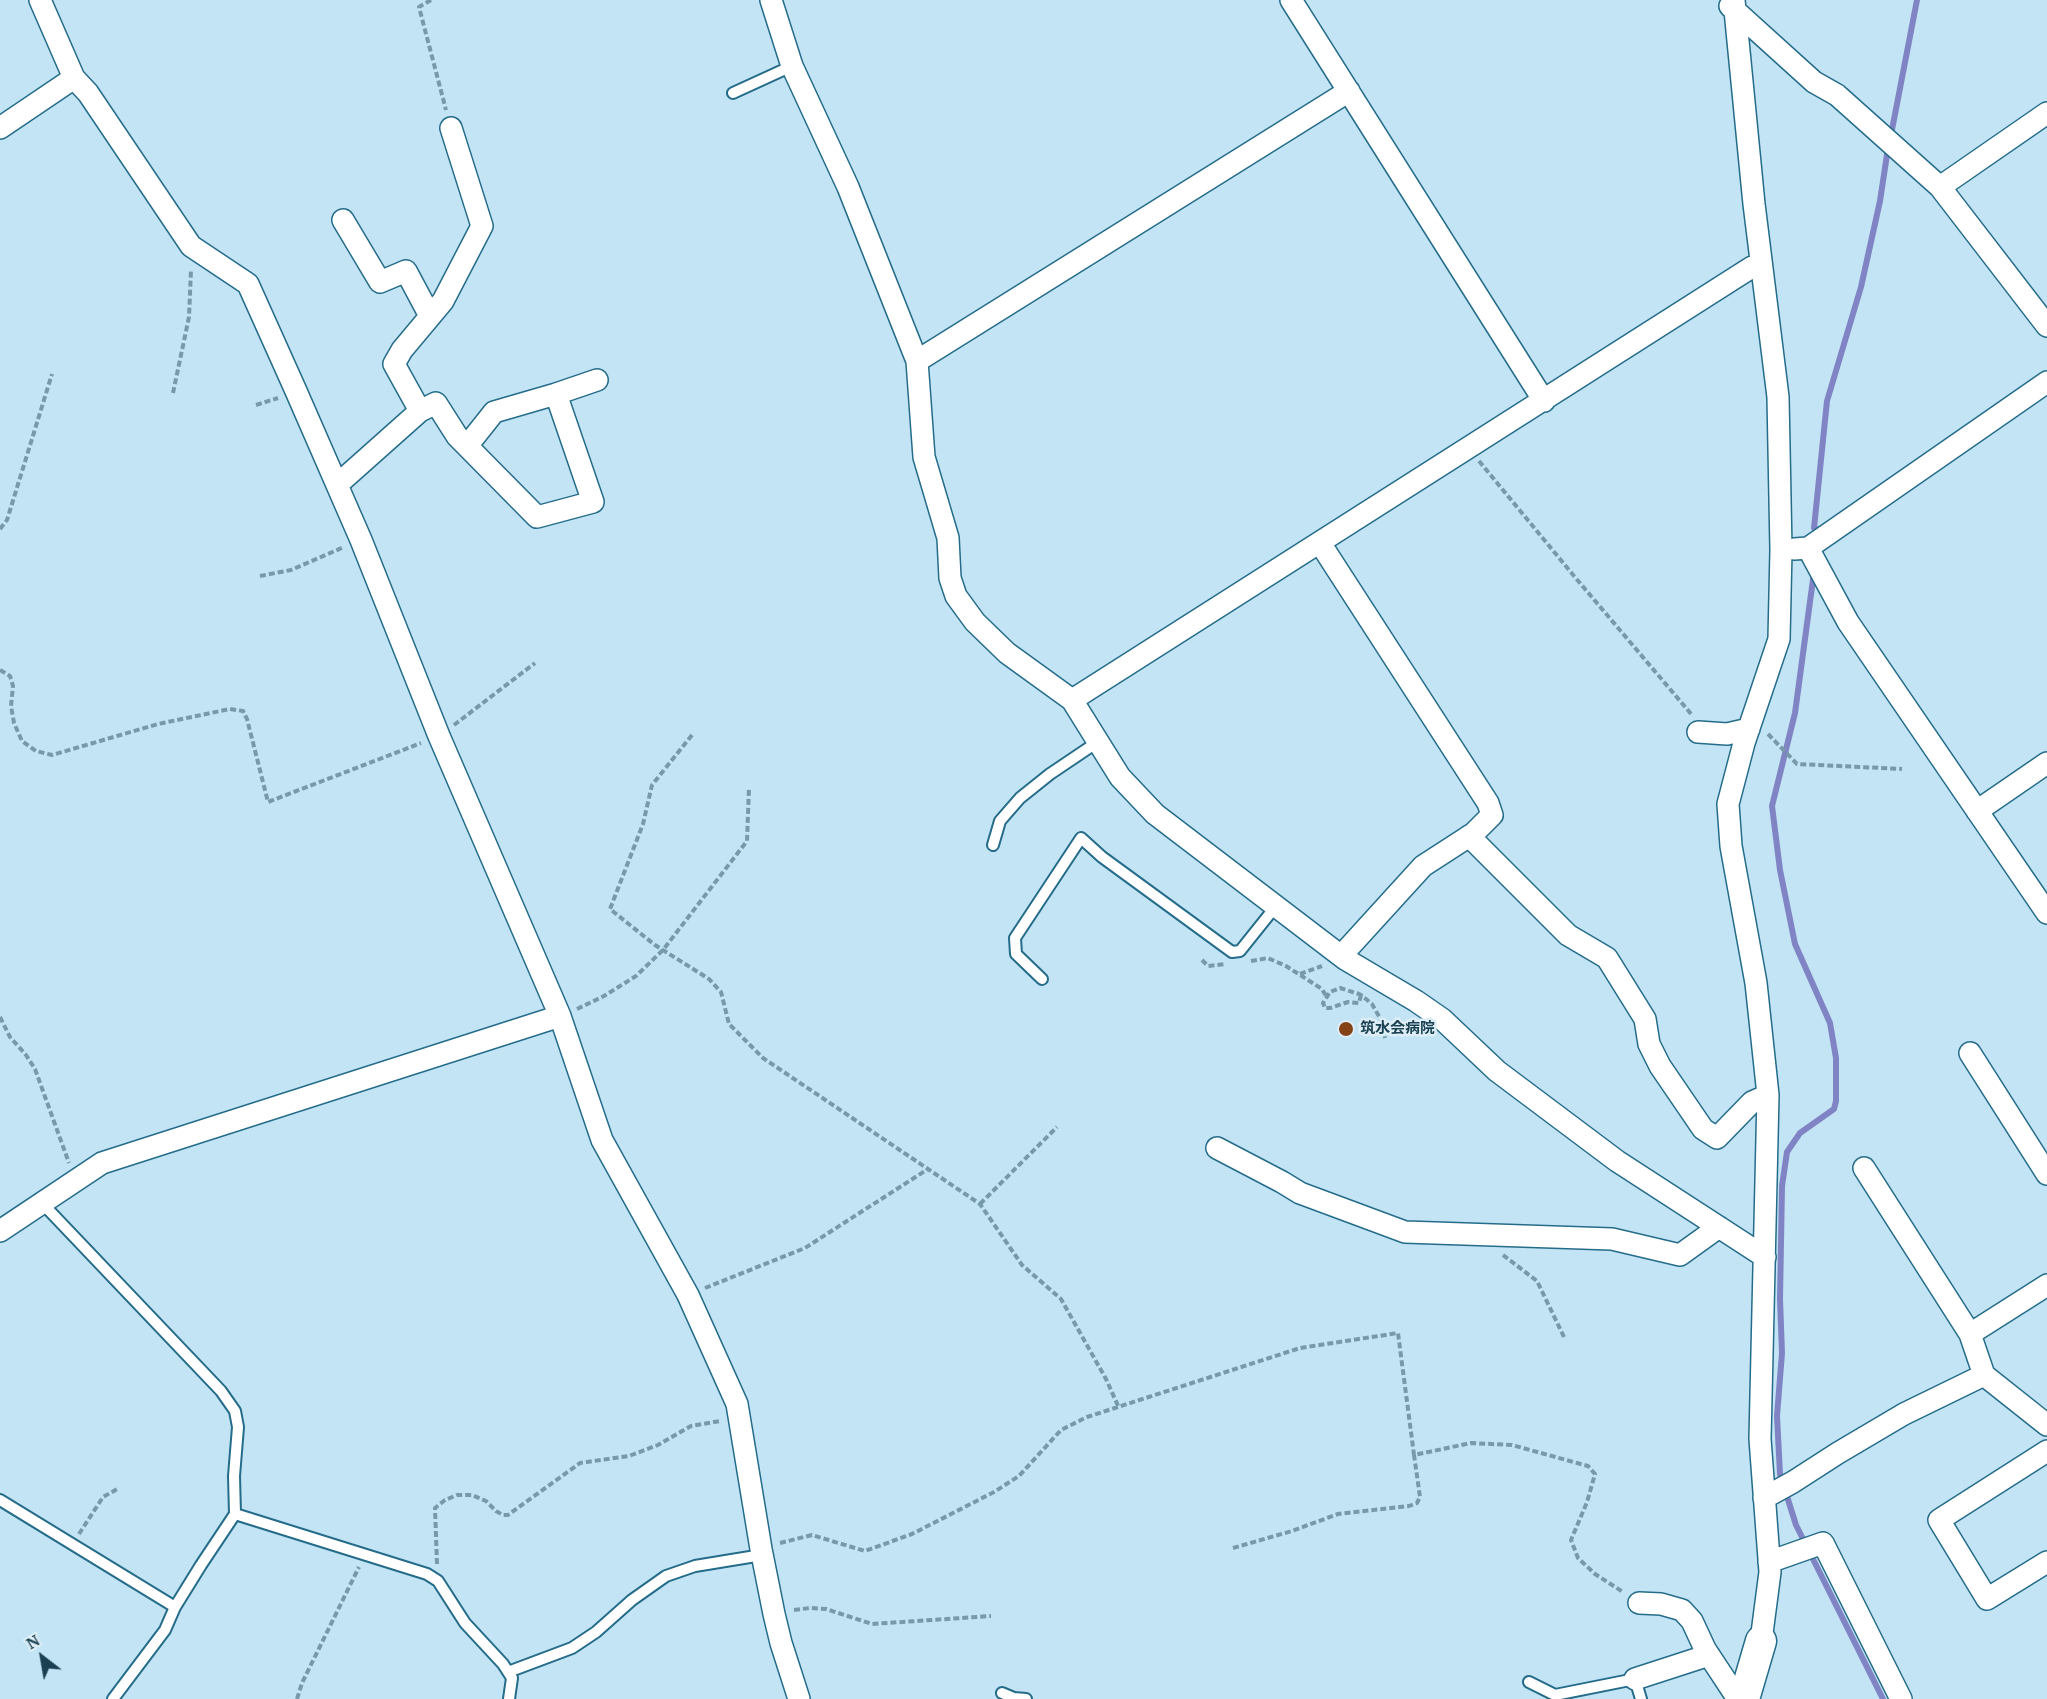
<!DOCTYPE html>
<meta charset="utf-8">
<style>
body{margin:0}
#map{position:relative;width:2047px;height:1699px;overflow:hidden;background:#c3e4f4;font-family:"PT Serif",serif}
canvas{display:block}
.north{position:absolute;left:12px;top:1627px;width:60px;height:60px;-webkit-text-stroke:4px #deeef6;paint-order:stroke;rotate:329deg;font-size:16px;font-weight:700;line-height:24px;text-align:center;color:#1a4051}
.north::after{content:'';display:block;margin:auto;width:21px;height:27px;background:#1a4051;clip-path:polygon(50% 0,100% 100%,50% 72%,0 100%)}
</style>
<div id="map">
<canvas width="2047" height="1699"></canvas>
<div class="north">N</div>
</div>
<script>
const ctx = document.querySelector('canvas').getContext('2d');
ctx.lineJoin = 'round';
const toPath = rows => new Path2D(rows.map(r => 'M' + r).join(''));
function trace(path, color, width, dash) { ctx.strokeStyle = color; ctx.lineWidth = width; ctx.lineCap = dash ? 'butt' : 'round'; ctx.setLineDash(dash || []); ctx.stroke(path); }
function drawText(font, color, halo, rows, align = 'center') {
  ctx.font = font + ' "PT Serif","Noto Sans JP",serif'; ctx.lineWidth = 5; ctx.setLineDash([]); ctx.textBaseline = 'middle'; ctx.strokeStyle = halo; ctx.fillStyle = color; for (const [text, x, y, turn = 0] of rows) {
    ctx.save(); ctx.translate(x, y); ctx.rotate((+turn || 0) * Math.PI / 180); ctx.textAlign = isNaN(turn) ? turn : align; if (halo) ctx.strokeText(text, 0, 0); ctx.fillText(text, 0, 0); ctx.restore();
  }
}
trace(toPath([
 [1891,135,1917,0],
 [1816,535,1817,529,1814,528,1827,401,1861,287,1880,201,1888,148],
 [1814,572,1795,713,1772,806,1780,870,1795,944,1830,1023,1836,1058,1836,1101,1834,1109,1800,1133,1787,1152,1782,1186,1780,1299,1782,1353,1777,1416,1780,1474,1796,1525,1883,1699]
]), '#8084c4', 6);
const lane = toPath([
 [733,93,792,66],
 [993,845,1000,821,1020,798,1050,774,1099,741],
 [1042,979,1016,954,1015,938,1081,838,1102,857,1232,952,1240,951,1276,906],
 [42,1203,221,1391,235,1411,238,1427,234,1476,235,1514,201,1565,175,1607,165,1630,113,1699],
 [0,1500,175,1607],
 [235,1514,427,1574,438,1581,465,1623,503,1664,512,1678,509,1699],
 [508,1672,572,1648,596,1632,632,1600,666,1576,695,1566,762,1555],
 [1529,1682,1555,1695,1635,1679,1641,1699],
 [1002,1693,1014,1698,1026,1699]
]);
const street = toPath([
 [40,0,74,78,88,93,191,246,248,284,296,391,361,540,439,736,560,1016,602,1140,688,1295,737,1404,761,1549,774,1614,781,1643,799,1699],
 [771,0,792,66,848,187,917,361,924,457,948,538,950,578,956,596,975,622,1007,653,1072,700,1120,777,1155,814,1345,959,1416,1001,1442,1019,1497,1071,1617,1161,1765,1257],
 [1291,0,1544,401],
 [1734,0,1754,204,1778,397,1781,550,1779,639,1744,743,1728,804,1731,846,1756,983,1768,1095,1760,1439,1770,1572,1761,1641],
 [1730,6,1814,82,1837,95,1940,187,2047,326],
 [0,128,74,78],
 [1940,187,2047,113],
 [343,220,380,282,406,271,430,316],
 [917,361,1349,91],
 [420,411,436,403,457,436,537,517,593,502,556,394],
 [467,446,494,412,556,394,597,380],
 [338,484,420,411,394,364,402,350,443,301,482,226,451,128],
 [1320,543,1488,803,1492,815,1474,833,1423,866,1341,956],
 [1808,548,1848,622,2047,913],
 [1794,549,1808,548,2047,382],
 [1072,700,1752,267],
 [1698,732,1727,734,1749,729],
 [1977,811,2047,763],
 [1469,836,1568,935,1607,958,1645,1019,1649,1044,1660,1066,1703,1129,1717,1138,1752,1102,1768,1095],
 [1970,1053,2047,1174],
 [1217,1148,1282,1182,1300,1193,1405,1232,1612,1239,1680,1255,1719,1227],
 [1864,1168,1970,1334,1984,1375],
 [0,1231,102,1163,560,1016],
 [1970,1334,2047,1285],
 [2047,1451,1939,1520,1987,1599,2047,1562],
 [1764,1498,1793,1482,1838,1453,1904,1414,1984,1375,2047,1425],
 [1769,1562,1823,1543,1901,1699],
 [1639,1603,1661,1604,1682,1610,1692,1621,1705,1649,1734,1693],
 [1635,1679,1709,1655]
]);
const secondary = toPath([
 [1744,1699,1761,1641]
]);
trace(lane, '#246c89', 14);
trace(street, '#246c89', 24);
trace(secondary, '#246c89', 33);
trace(toPath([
 [431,0,419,7,446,110],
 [173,393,189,317,191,270],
 [256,405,278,398],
 [1479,461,1574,576,1692,715],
 [0,529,7,520,52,374],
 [260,576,291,570,344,547],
 [0,670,10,676,13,686,11,706,14,723,22,741,36,751,52,755,158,724,230,709,243,711,247,719,268,802,421,743],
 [454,725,535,663],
 [1768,734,1797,764,1902,769],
 [692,735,652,785,643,824,610,909,655,945,709,979,721,992,729,1024,763,1058,980,1204,1022,1265,1061,1299,1106,1379,1119,1408],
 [1202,960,1208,966,1226,964],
 [1251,961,1268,958,1286,966,1322,989,1326,996],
 [1300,974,1322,966],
 [1361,995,1359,1003,1348,1002,1330,1008,1325,1008,1323,1003,1330,992,1340,988,1359,994,1361,995,1372,1004,1381,1020,1385,1038],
 [577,1009,604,996,636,976,663,950,747,841,749,787],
 [0,1017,10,1037,26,1055,35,1069,69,1163],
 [980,1204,1057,1127],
 [1503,1255,1537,1281,1564,1337],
 [705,1288,805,1248,928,1169],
 [79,1534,103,1497,119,1488],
 [780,1543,812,1535,865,1551,912,1534,994,1492,1019,1476,1061,1430,1087,1417,1300,1348,1398,1333,1414,1455,1471,1443,1512,1445,1588,1466,1595,1474,1587,1502,1571,1540,1578,1558,1595,1574,1623,1592],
 [1233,1548,1292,1531,1338,1514,1409,1506,1417,1503,1420,1497,1414,1455],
 [437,1564,435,1508,445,1500,457,1495,472,1495,486,1501,496,1511,503,1515,508,1515,580,1463,629,1456,658,1445,691,1426,720,1421],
 [794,1610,810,1608,826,1609,872,1624,991,1616],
 [297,1699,302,1683,359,1567]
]), '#769aaa', 4, [6, 3]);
trace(lane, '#fff', 10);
trace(street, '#fff', 21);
trace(secondary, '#fff', 30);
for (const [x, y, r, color] of [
 [1346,1029,8,"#864217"]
]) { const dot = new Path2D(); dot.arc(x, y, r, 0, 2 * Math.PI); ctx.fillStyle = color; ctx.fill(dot); trace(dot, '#deeef6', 2); }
drawText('bold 15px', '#1a4051', '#deeef6', [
 ["筑水会病院",1360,1029]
], 'left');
</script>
